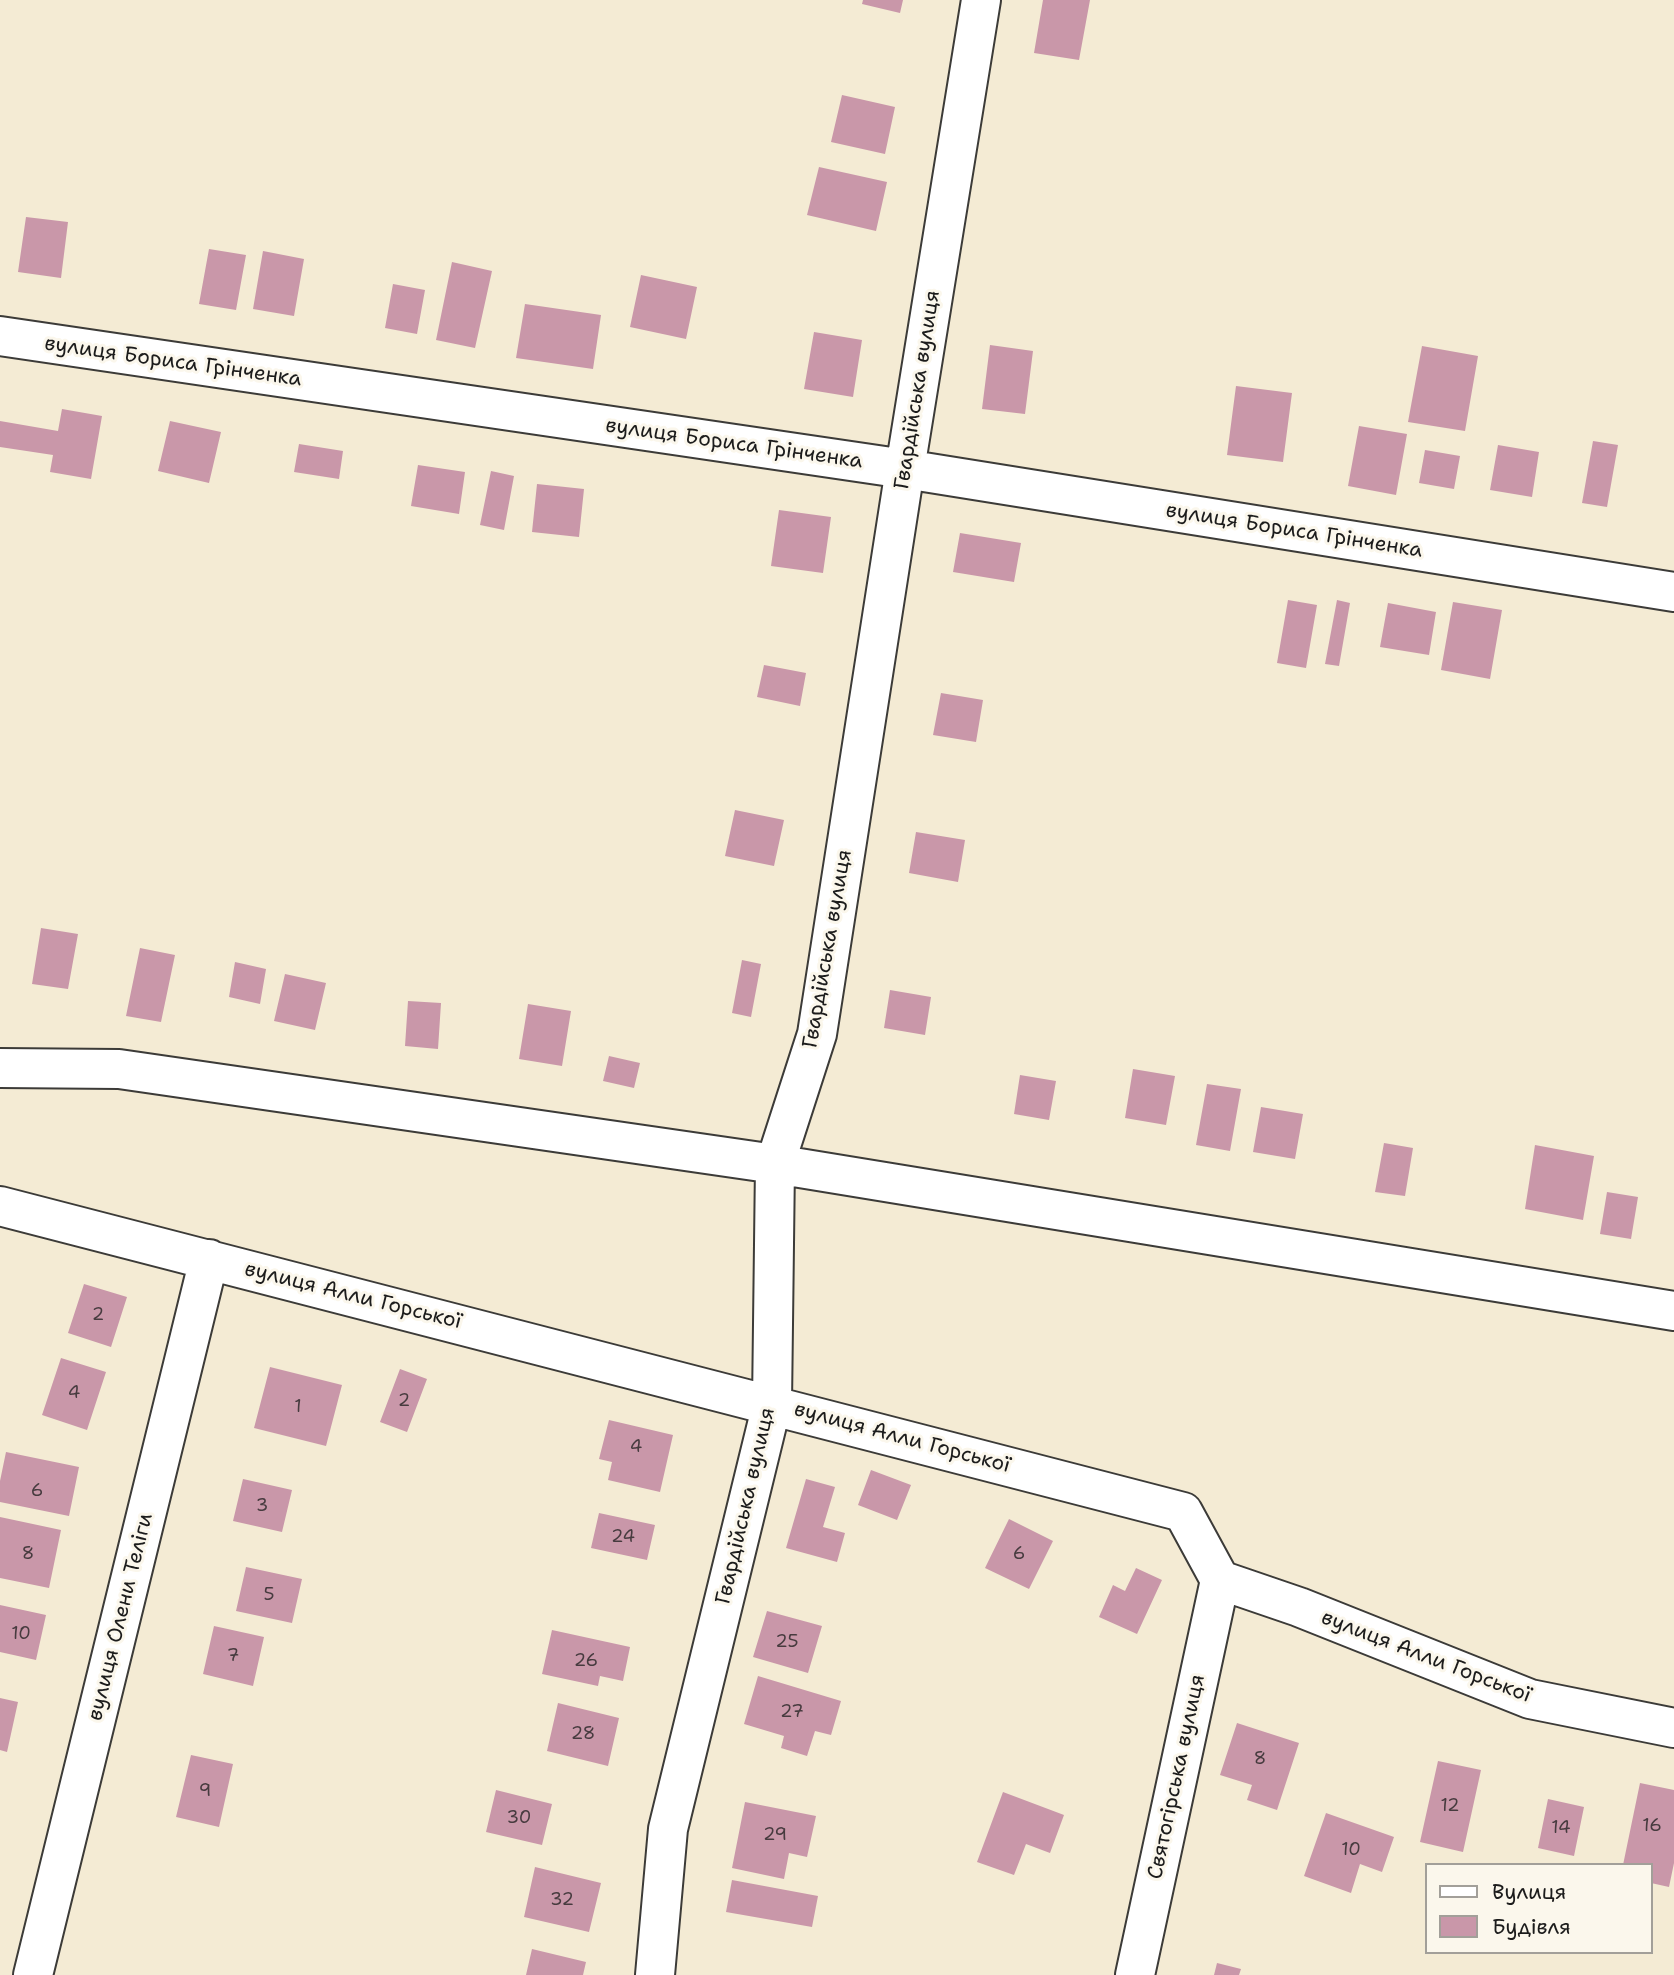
<!DOCTYPE html>
<html>
<head>
<meta charset="utf-8">
<style>
	body { margin:0 }
	#map { position:relative; width:1674px; height:1975px; overflow:hidden; background:#f4ebd4; font-family:"Shantell Sans",sans-serif }
	canvas { display:block }
	.legend { position:absolute; left:1425px; top:1863px; width:228px; height:91px; box-sizing:border-box; background:#fbf7ec; border:2px solid #a29f99; margin:0; padding:9px 12px; list-style:none; font-size:21px; color:#1c1c1c }
	.legend li { display:flex; align-items:center; gap:14px; height:35px }
	.legend b { width:35px; border:2px solid #a29f99 }
</style>
</head>
<body>
<div id="map">
<canvas width="1674" height="1975"></canvas>
<ul class="legend">
<li><b style="height:9px;background:#fff"></b>Вулиця</li>
<li><b style="height:19px;background:#c997a9"></b>Будівля</li>
</ul>
</div>
<script>
const ctx = document.querySelector('canvas').getContext('2d');
ctx.lineJoin = 'round';
function fill(path, color) { ctx.fillStyle = color; ctx.fill(path, 'evenodd'); }
const poly = rows => new Path2D(rows.map(r => 'M' + r).join(''));
function stroke(path, color, width, dash) { ctx.strokeStyle = color; ctx.lineWidth = width; ctx.lineCap = dash ? 'butt' : 'round'; ctx.setLineDash(dash || []); ctx.stroke(path); }
function drawText(font, color, halo, rows, align = 'center') {
  ctx.font = font + ' "Shantell Sans",sans-serif'; ctx.lineWidth = 6; ctx.setLineDash([]); ctx.textBaseline = 'middle'; ctx.strokeStyle = halo; ctx.fillStyle = color; for (const [text, x, y, turn = 0] of rows) {
    ctx.save(); ctx.translate(x, y); ctx.rotate((+turn || 0) * Math.PI / 180); ctx.textAlign = isNaN(turn) ? turn : align; if (halo) ctx.strokeText(text, 0, 0); ctx.fillText(text, 0, 0); ctx.restore();
  }
}
const building = poly([
	[863,0,903,0,900,13,862,4],
	[1043,0,1090,0,1079,60,1034,53],
	[842,95,895,107,885,154,831,142],
	[819,167,887,182,876,231,807,215],
	[26,217,68,222,61,278,18,272],
	[209,249,246,255,236,310,199,304],
	[263,251,304,259,294,316,253,309],
	[452,262,492,271,475,348,436,340],
	[641,275,697,287,686,339,630,327],
	[393,284,425,290,417,334,385,328],
	[525,304,601,315,593,369,516,358],
	[814,332,862,340,853,397,804,389],
	[990,345,1033,351,1025,414,982,409],
	[1422,346,1478,356,1465,431,1408,422],
	[1236,386,1292,393,1283,462,1227,455],
	[62,409,102,416,91,479,50,472,53,455,0,447,0,421,58,431],
	[170,421,221,432,209,483,158,471],
	[1359,426,1407,434,1396,495,1348,486],
	[1593,441,1618,445,1607,507,1582,503],
	[299,444,343,451,339,479,294,472],
	[1498,445,1539,452,1532,497,1490,490],
	[1425,450,1460,456,1454,489,1419,483],
	[418,465,465,472,459,514,411,506],
	[491,471,514,476,504,530,480,525],
	[537,484,584,489,579,537,532,532],
	[779,510,831,517,823,573,771,566],
	[960,533,1021,543,1014,582,953,572],
	[1288,600,1317,605,1306,668,1277,663],
	[1337,600,1350,603,1339,666,1325,664],
	[1453,602,1502,610,1490,679,1441,670],
	[1388,603,1436,612,1429,655,1380,647],
	[764,665,806,673,800,706,757,697],
	[941,693,983,700,976,742,933,735],
	[735,810,784,820,774,866,725,856],
	[916,832,965,840,958,882,909,873],
	[41,928,78,934,68,989,32,984],
	[140,948,175,955,161,1022,126,1016],
	[742,960,761,964,751,1017,732,1013],
	[235,962,266,969,260,1004,229,997],
	[285,974,326,983,315,1030,274,1021],
	[890,990,931,997,925,1035,884,1028],
	[408,1001,441,1003,438,1049,405,1046],
	[528,1004,571,1011,562,1066,519,1059],
	[609,1056,640,1063,634,1088,603,1081],
	[1133,1069,1175,1076,1166,1125,1125,1118],
	[1020,1075,1056,1081,1049,1120,1014,1114],
	[1207,1084,1241,1089,1230,1151,1196,1145],
	[1261,1107,1303,1114,1295,1159,1253,1152],
	[1384,1143,1413,1148,1405,1196,1375,1192],
	[1535,1145,1594,1156,1583,1220,1525,1209],
	[1607,1192,1638,1197,1631,1239,1600,1234],
	[84,1284,127,1297,111,1347,68,1333],
	[61,1358,106,1372,87,1430,42,1415],
	[270,1367,342,1385,326,1446,254,1428],
	[400,1369,427,1379,407,1432,380,1422],
	[609,1420,673,1435,660,1492,608,1480,612,1462,599,1459],
	[6,1452,79,1467,69,1516,0,1502,0,1481],
	[871,1470,911,1485,897,1520,858,1505],
	[243,1479,292,1490,282,1532,233,1521],
	[806,1479,835,1487,823,1527,845,1533,837,1562,786,1548],
	[599,1513,655,1525,647,1560,591,1548],
	[0,1517,61,1530,49,1588,0,1578],
	[1009,1519,1053,1541,1029,1589,985,1568],
	[246,1567,302,1579,292,1623,236,1611],
	[1136,1568,1162,1580,1137,1634,1099,1617,1113,1585,1125,1591],
	[0,1605,46,1615,36,1660,0,1652],
	[767,1611,822,1626,808,1673,753,1657],
	[214,1626,264,1637,253,1686,203,1674],
	[552,1630,630,1647,623,1681,600,1676,598,1686,542,1674],
	[758,1676,841,1701,831,1735,815,1731,807,1756,781,1748,784,1736,744,1724],
	[0,1698,18,1702,7,1752,0,1750],
	[558,1703,619,1718,608,1766,547,1751],
	[1237,1723,1299,1743,1277,1810,1247,1800,1252,1785,1220,1775],
	[191,1755,233,1764,219,1827,176,1817],
	[1438,1761,1481,1770,1463,1852,1420,1842],
	[1640,1783,1674,1790,1674,1863,1669,1887,1651,1883,1651,1865,1623,1865],
	[496,1790,552,1804,542,1845,486,1832],
	[1003,1792,1064,1815,1050,1853,1026,1844,1014,1875,977,1862],
	[1548,1799,1584,1807,1574,1856,1538,1848],
	[745,1802,816,1816,807,1857,789,1853,784,1879,732,1868],
	[1326,1813,1394,1837,1382,1872,1360,1864,1351,1893,1304,1876],
	[535,1867,601,1883,589,1932,524,1917],
	[732,1880,818,1896,812,1927,726,1912],
	[532,1949,586,1962,583,1975,526,1975],
	[1217,1963,1241,1969,1239,1975,1214,1975]
]);
const street = poly([
	[0,336,905,469,1674,592],
	[0,1068,119,1069,775,1164,1674,1311],
	[0,1206,1183,1512,1220,1580,1299,1607,1530,1699,1674,1728],
	[33,1975,209,1259],
	[655,1975,668,1829,772,1404,775,1164,817,1034,905,469,981,0],
	[1135,1975,1220,1580]
]);
const numberNames = [
	["2",98,1315],
	["4",74,1393],
	["2",404,1401],
	["1",298,1407],
	["4",636,1447],
	["6",37,1491],
	["3",262,1506],
	["24",623,1537],
	["8",28,1554],
	["6",1019,1554],
	["5",269,1595],
	["10",21,1634],
	["25",787,1642],
	["7",233,1656],
	["26",586,1661],
	["27",792,1712],
	["28",583,1734],
	["8",1260,1759],
	["9",205,1791],
	["12",1450,1806],
	["30",519,1818],
	["16",1652,1826],
	["14",1561,1828],
	["29",775,1835],
	["10",1351,1850],
	["32",562,1900]
];
const streetNames = [
	["вулиця Бориса Грінченка",173,362,8],
	["Гвардійська вулиця",918,390,-81],
	["вулиця Бориса Грінченка",734,444,8],
	["вулиця Бориса Грінченка",1294,531,9],
	["Гвардійська вулиця",828,949,-80],
	["вулиця Алли Горської",353,1296,14],
	["вулиця Алли Горської",902,1438,15],
	["Гвардійська вулиця",746,1506,-77],
	["вулиця Олени Теліги",121,1617,-76],
	["вулиця Алли Горської",1426,1657,21],
	["Святогірська вулиця",1177,1777,-78]
];
fill(building, '#c997a9');
stroke(street, '#3c3b38', 42);
stroke(street, '#fff', 38);
drawText('18px', '#473b3f', null, numberNames);
drawText('21px', '#1c1c1c', '#fbf7ec', streetNames);
</script>
</body>
</html>
